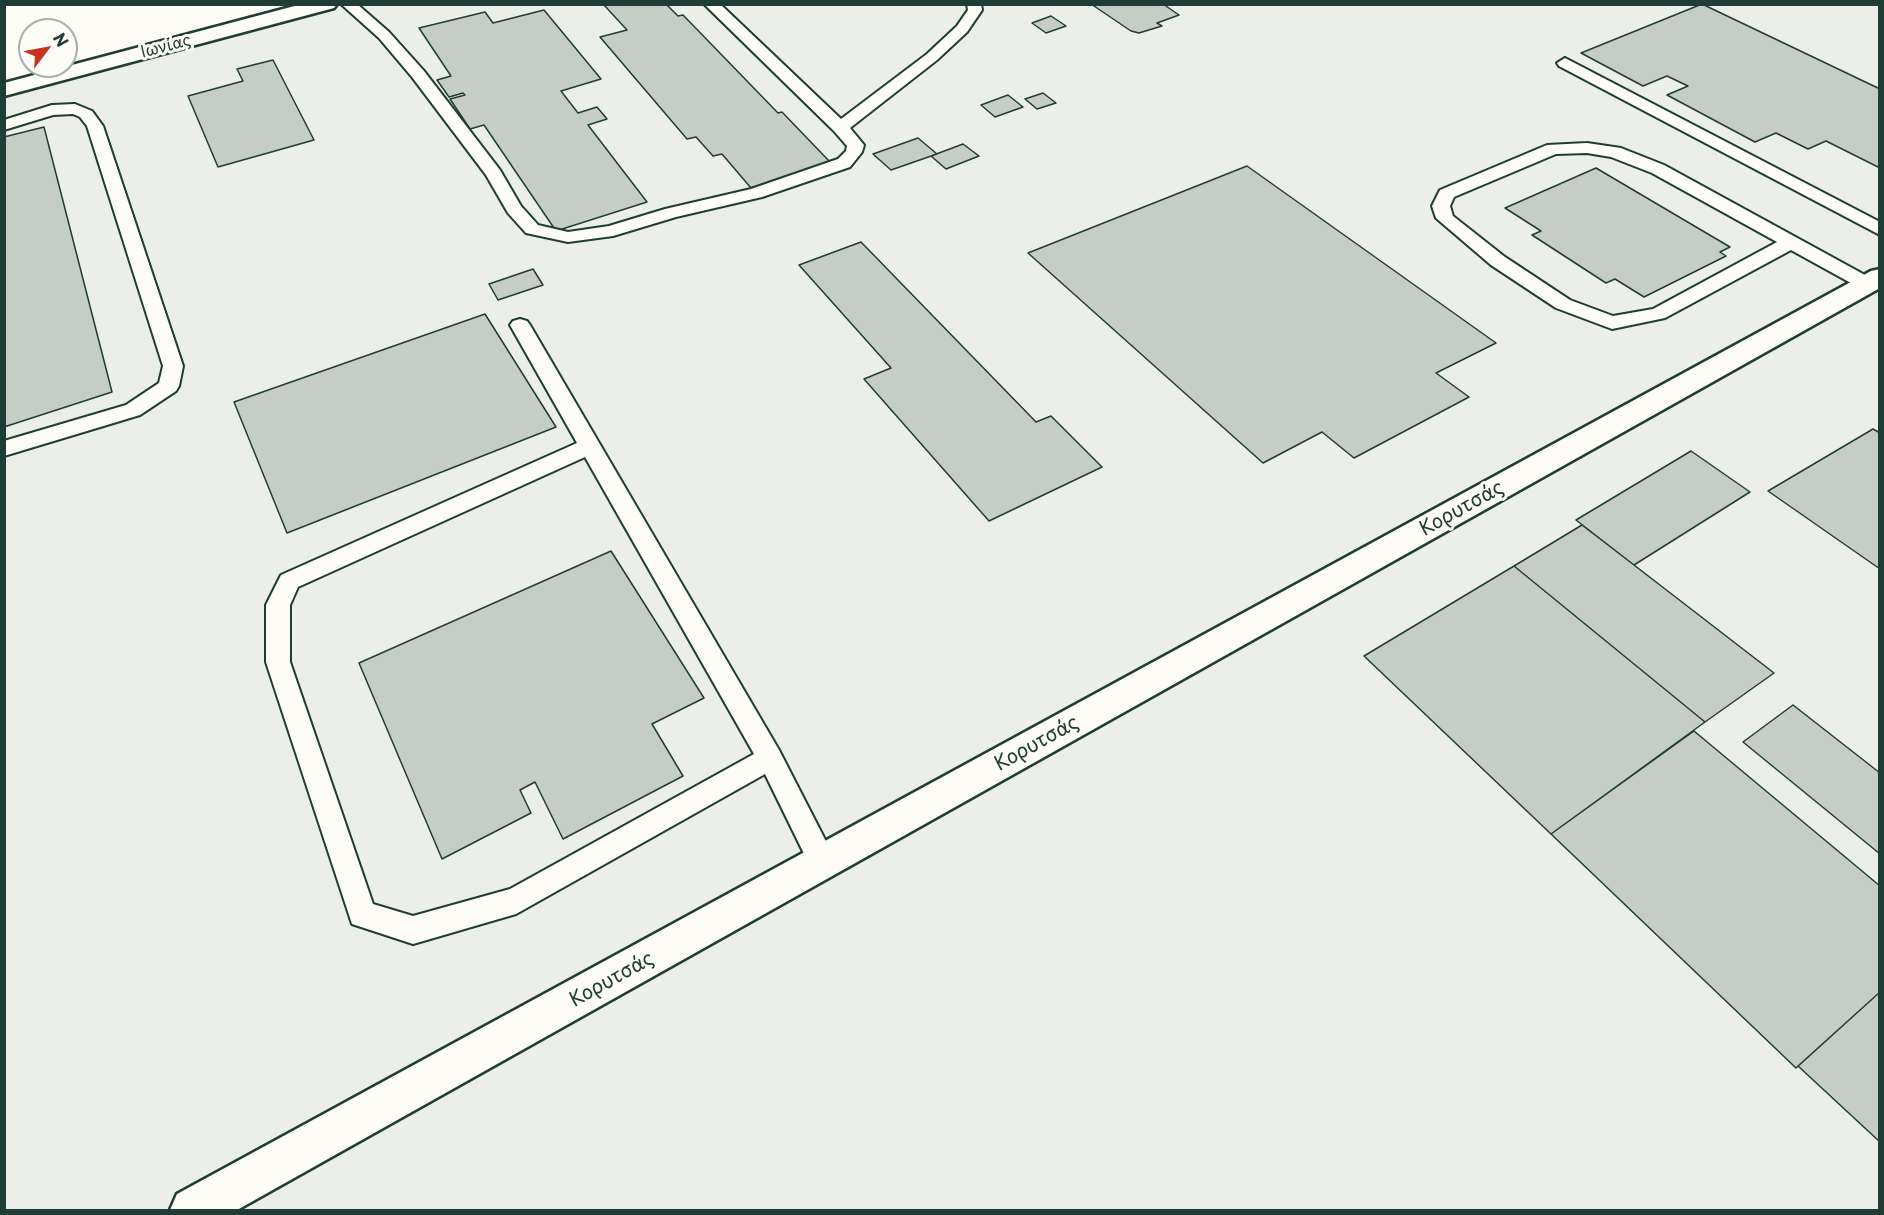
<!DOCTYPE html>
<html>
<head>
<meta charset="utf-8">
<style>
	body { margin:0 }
	#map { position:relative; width:1884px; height:1215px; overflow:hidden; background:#fdfcf7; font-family:"Playpen Sans",sans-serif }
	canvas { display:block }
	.frame { position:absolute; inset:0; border:6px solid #1f3d34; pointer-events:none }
	.north { position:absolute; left:18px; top:18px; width:60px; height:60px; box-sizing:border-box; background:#fdfcf7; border:2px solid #a4b0a9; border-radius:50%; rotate:58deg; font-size:16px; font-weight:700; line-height:24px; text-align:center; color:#1f3d34 }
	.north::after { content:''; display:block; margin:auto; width:21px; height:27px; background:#c8321e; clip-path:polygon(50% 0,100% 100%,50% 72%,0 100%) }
</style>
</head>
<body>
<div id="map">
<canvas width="1884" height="1215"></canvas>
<div class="frame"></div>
<div class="north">N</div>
</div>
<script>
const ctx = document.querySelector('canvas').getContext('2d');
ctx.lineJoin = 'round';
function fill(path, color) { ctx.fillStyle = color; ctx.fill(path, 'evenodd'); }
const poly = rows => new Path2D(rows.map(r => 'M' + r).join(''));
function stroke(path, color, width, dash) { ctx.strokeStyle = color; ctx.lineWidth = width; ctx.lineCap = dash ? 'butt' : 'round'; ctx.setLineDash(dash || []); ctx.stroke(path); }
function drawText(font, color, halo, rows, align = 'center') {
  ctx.font = font + ' "Playpen Sans",sans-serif'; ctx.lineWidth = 6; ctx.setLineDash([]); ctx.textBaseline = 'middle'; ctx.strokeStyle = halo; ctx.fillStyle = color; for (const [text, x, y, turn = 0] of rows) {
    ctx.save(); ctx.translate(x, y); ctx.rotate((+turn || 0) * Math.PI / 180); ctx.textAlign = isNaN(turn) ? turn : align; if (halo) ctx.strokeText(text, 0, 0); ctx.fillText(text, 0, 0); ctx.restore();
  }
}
const built = poly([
	[342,5,1879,5,1879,1210,5,1210,5,95]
]);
const building = poly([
	[666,4,678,16,683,15,778,113,782,112,830,162,751,188,722,154,713,156,696,137,687,139,600,37,627,30,604,5,666,4],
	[1091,4,1163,4,1179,15,1157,23,1162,26,1139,33,1131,31,1091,4],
	[1702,4,1880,89,1880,168,1826,141,1808,149,1776,133,1755,142,1667,95,1688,86,1667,76,1643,86,1581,53,1702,4],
	[544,10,601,79,561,91,578,113,597,107,607,119,588,125,647,202,556,231,484,125,470,129,450,99,465,95,463,93,449,97,437,80,451,76,419,28,485,12,493,23,544,10],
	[1051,16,1066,26,1046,33,1032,23,1051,16],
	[273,60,314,140,218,167,188,96,243,81,237,69,273,60],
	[1043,93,1056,103,1037,109,1025,99,1043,93],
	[1008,95,1023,107,995,117,981,105,1008,95],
	[44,127,112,392,4,427,4,137,44,127],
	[918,138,937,154,891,170,873,154,918,138],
	[963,144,979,156,946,169,931,156,963,144],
	[1247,166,1496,343,1436,373,1469,397,1354,458,1322,432,1263,463,1028,253,1247,166],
	[1596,168,1730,247,1720,252,1726,256,1644,297,1615,279,1606,283,1532,235,1541,231,1505,208,1596,168],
	[861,242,1036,422,1051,416,1102,467,989,521,864,379,891,368,799,265,861,242],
	[533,269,543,285,498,300,489,284,533,269],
	[485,314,556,427,287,533,234,402,485,314],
	[1873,429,1880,433,1880,569,1768,491,1873,429],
	[1691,451,1750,492,1634,565,1576,520,1691,451],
	[1582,525,1634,565,1774,673,1705,722,1514,566,1582,525],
	[611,551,704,698,652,724,683,776,563,839,535,782,520,790,531,813,442,859,359,663,611,551],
	[1514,566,1705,722,1551,834,1364,656,1514,566],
	[1793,705,1880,773,1880,854,1743,742,1793,705],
	[1694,731,1880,886,1880,992,1796,1068,1551,834,1694,731],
	[1880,992,1880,1142,1798,1066,1880,992]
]);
const service = poly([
	[341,4,357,4,389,32,424,71,500,170,521,206,538,225,568,232,609,226,665,209,751,189,838,159,846,151,847,146,834,131,704,4,720,4,841,119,927,54,957,26,968,10,967,4,981,4,982,10,967,32,937,60,850,128,864,145,862,152,850,167,762,197,676,217,613,236,568,242,526,233,508,213,486,175,412,77,379,38,341,4],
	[1565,58,1880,222,1880,235,1559,66,1557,63,1565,58],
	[75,104,92,111,103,126,183,366,179,386,176,391,140,415,4,456,4,441,126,405,159,383,163,366,87,126,80,117,73,114,53,115,4,130,4,120,52,105,75,104],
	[1587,143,1621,148,1664,165,1874,280,1877,284,1867,290,1860,288,1791,250,1665,318,1612,329,1556,308,1491,265,1436,218,1432,206,1440,190,1547,145,1587,143],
	[1587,153,1611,157,1652,173,1777,242,1653,309,1613,316,1570,300,1505,257,1453,216,1450,206,1454,197,1556,154,1587,153],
	[520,319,527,321,530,325,779,750,837,863,833,872,823,876,813,872,765,774,516,914,413,944,352,924,266,662,266,605,281,575,577,443,510,325,513,321,520,319],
	[585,457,754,754,510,889,413,916,373,904,290,662,290,605,298,587,585,457]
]);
const minor = poly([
	[1880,269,1880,288,237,1210,170,1210,177,1194,1871,271,1880,269]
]);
const tertiary = poly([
	[302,4,337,4,334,8,4,96,4,83,302,4]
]);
const farStreetnames = [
	["Ιωνίας",166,47,-15]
];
const streetNames = [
	["Κορυτσάς",1462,509,-29],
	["Κορυτσάς",1037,744,-29],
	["Κορυτσάς",612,980,-29]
];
fill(built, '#eceee9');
fill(building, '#c6cdc7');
stroke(building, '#1f3d34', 1.5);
stroke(service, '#1f3d34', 4);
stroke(minor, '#1f3d34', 5);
stroke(tertiary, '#1f3d34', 5);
fill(service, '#fdfcf7');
fill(minor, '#fdfcf7');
fill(tertiary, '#fdfcf7');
drawText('16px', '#1f3d34', '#fdfcf7', farStreetnames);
drawText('20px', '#1f3d34', '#fdfcf7', streetNames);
</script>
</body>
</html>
